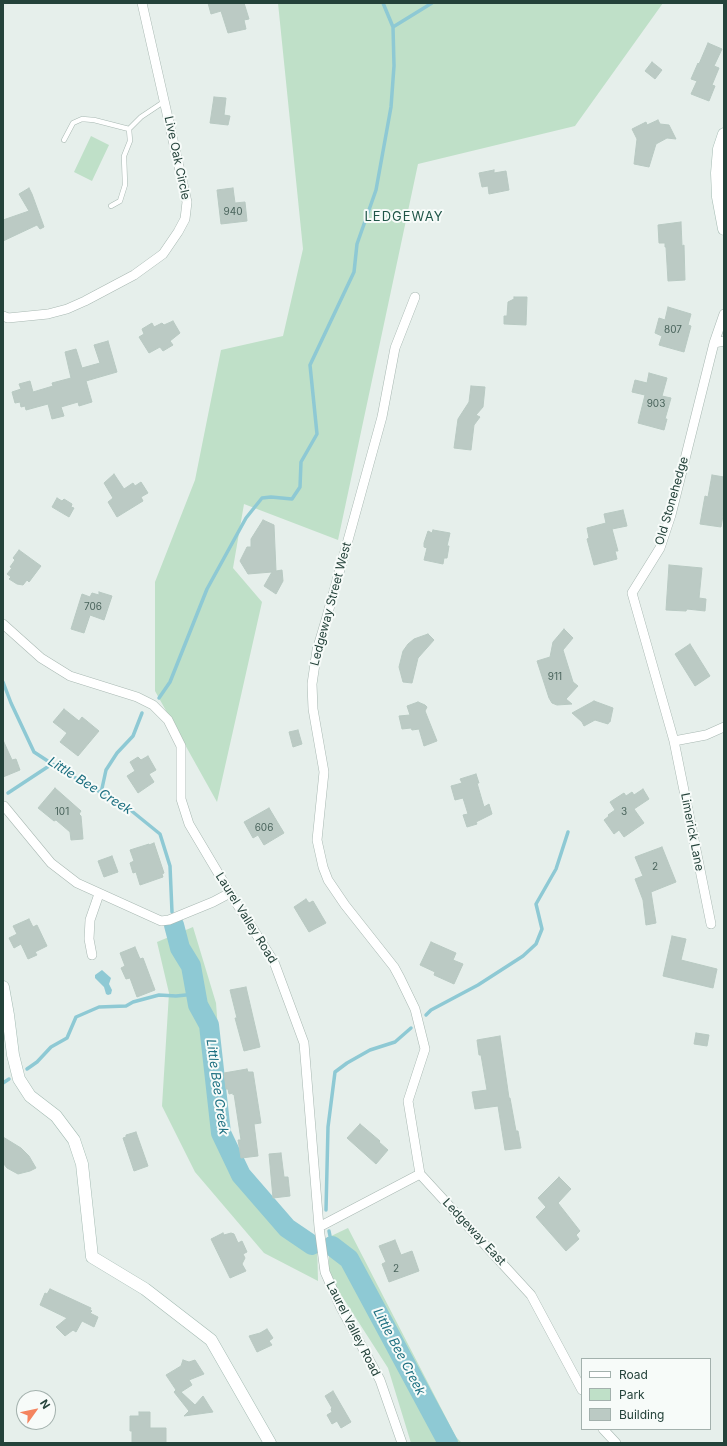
<!DOCTYPE html>
<html>
<head>
<meta charset="utf-8">
<style>
	body { margin:0 }
	#map { position:relative; width:727px; height:1446px; overflow:hidden; background:#e6efeb; font-family:Inter,sans-serif }
	canvas { display:block }
	.frame { position:absolute; inset:0; border:4px solid #24423a; pointer-events:none }
	.legend { position:absolute; left:581px; top:1358px; width:130px; height:72px; box-sizing:border-box; background:#f7fbf9; border:1px solid #a3b1ad; margin:0; padding:5px 7px; list-style:none; font-size:12px; color:#24423a }
	.legend li { display:flex; align-items:center; gap:8px; height:20px }
	.legend b { width:20px; border:1px solid #a3b1ad }
	.north { position:absolute; left:16px; top:1390px; width:40px; height:40px; box-sizing:border-box; background:#f7fbf9; border:1px solid #a3b1ad; border-radius:50%; rotate:57deg; font-size:11px; font-weight:700; line-height:16px; text-align:center; color:#24423a }
	.north::after { content:''; display:block; margin:auto; width:14px; height:18px; background:#f4845f; clip-path:polygon(50% 0,100% 100%,50% 72%,0 100%) }
</style>
</head>
<body>
<div id="map">
<canvas width="727" height="1446"></canvas>
<div class="frame"></div>
<ul class="legend">
<li><b style="height:5px;background:#fff"></b>Road</li>
<li><b style="height:11px;background:#bfe0c8"></b>Park</li>
<li><b style="height:11px;background:#bbcac4"></b>Building</li>
</ul>
<div class="north">N</div>
</div>
<script>
const ctx = document.querySelector('canvas').getContext('2d');
ctx.lineJoin = 'round';
function fill(path, color) { ctx.fillStyle = color; ctx.fill(path, 'evenodd'); }
const poly = rows => new Path2D(rows.map(r => 'M' + r).join(''));
function stroke(path, color, width, dash) { ctx.strokeStyle = color; ctx.lineWidth = width; ctx.lineCap = dash ? 'butt' : 'round'; ctx.setLineDash(dash || []); ctx.stroke(path); }
function drawText(font, color, halo, rows, align = 'center') {
  ctx.font = font + ' Inter,sans-serif'; ctx.lineWidth = 4; ctx.setLineDash([]); ctx.textBaseline = 'middle'; ctx.strokeStyle = halo; ctx.fillStyle = color; for (const [text, x, y, turn = 0] of rows) {
    ctx.save(); ctx.translate(x, y); ctx.rotate((+turn || 0) * Math.PI / 180); ctx.textAlign = isNaN(turn) ? turn : align; if (halo) ctx.strokeText(text, 0, 0); ctx.fillText(text, 0, 0); ctx.restore();
  }
}
const green = poly([
	[278,3,663,3,575,126,418,164,338,540,244,504,233,568,262,602,217,802,155,691,155,582,195,480,221,350,283,336,303,249],
	[91,136,109,145,92,181,74,172],
	[193,927,216,1003,226,1135,244,1172,306,1242,317,1243,318,1281,264,1253,195,1172,162,1106,169,993,157,942],
	[348,1228,456,1437,462,1443,411,1443,388,1368,329,1276,329,1237]
]);
const water = poly([
	[102,970,111,978,109,984,112,990,111,994,108,995,106,994,104,987,95,978,95,975]
]);
const stream = poly([
	[383,3,393,27],
	[3,682,11,703,34,752,60,769,128,808,160,834,170,866,172,912],
	[159,698,170,682,207,589,246,518,262,498,271,497,292,499,300,487,301,462,317,434,310,365,354,272,357,244,376,190,391,107,394,66,393,27,432,3],
	[8,793,52,764],
	[101,793,106,770,117,753,133,736,142,713],
	[426,1015,431,1010,478,985,523,956,536,944,542,929,536,904,556,869,568,832],
	[27,1069,37,1062,51,1047,67,1038,76,1017,99,1007,126,1006,133,1002,159,995,176,996,196,994],
	[3,1083,9,1079],
	[326,1210,328,1127,335,1072,347,1063,370,1050,395,1042,411,1028],
	[329,1231,332,1246]
]);
const river = poly([
	[174,925,180,948,191,966,198,1005,209,1025,221,1133,241,1175,287,1228,312,1245],
	[332,1246,349,1259,448,1443]
]);
const building = poly([
	[208,3,244,3,249,19,244,20,246,29,228,33,221,11,211,14,208,3],
	[708,43,722,49,714,66,719,68,712,85,715,86,709,101,691,94,697,81,691,79,698,63,699,64,708,43],
	[652,62,662,70,655,79,645,71,652,62],
	[214,97,226,98,224,115,230,116,228,125,210,123,214,97],
	[658,120,660,124,669,125,676,139,667,138,656,144,649,167,634,164,637,139,632,129,646,122,647,125,658,120],
	[494,170,494,173,506,171,509,190,489,194,488,186,482,187,479,173,494,170],
	[29,188,32,194,44,227,40,229,37,225,3,241,3,220,29,211,19,194,29,188],
	[233,188,235,203,245,202,247,221,221,224,217,190,233,188],
	[681,222,682,246,684,245,685,280,668,281,666,247,665,247,665,243,659,243,658,225,681,222],
	[514,297,527,297,526,325,504,324,504,316,507,316,508,302,514,299,514,297],
	[668,307,691,314,688,325,691,326,684,352,659,345,662,336,655,333,659,318,665,320,668,307],
	[173,321,180,333,170,341,173,345,163,351,160,347,149,353,139,337,144,334,142,329,152,323,154,327,162,323,164,325,173,321],
	[108,341,117,372,86,381,92,402,79,406,78,402,61,407,64,416,52,419,48,404,26,410,25,406,21,407,20,402,15,403,12,392,21,389,19,384,30,381,33,392,53,386,52,383,71,378,65,352,76,349,82,368,100,363,94,345,108,341],
	[649,373,667,378,662,396,671,398,665,419,667,419,664,430,638,423,645,395,632,392,635,380,647,383,649,373],
	[471,386,485,387,483,407,476,415,480,417,474,425,471,450,454,448,458,419,469,402,471,386],
	[114,474,124,489,133,483,135,486,141,482,148,493,141,497,143,501,117,517,108,502,113,498,104,483,114,474],
	[712,475,724,477,724,510,721,527,700,524,705,496,708,497,712,475],
	[57,498,62,501,64,499,72,504,71,507,74,508,69,517,52,507,57,498],
	[623,510,627,526,612,529,618,551,615,551,617,559,594,565,587,539,589,538,587,528,606,523,604,514,623,510],
	[263,520,274,525,276,571,282,570,283,581,276,594,264,586,272,572,248,574,240,561,247,547,251,547,251,539,263,520],
	[433,530,450,533,447,546,449,546,447,558,444,558,443,564,424,560,427,548,424,547,424,543,428,531,432,533,433,530],
	[19,550,41,566,29,582,27,580,23,585,17,584,9,579,11,577,7,574,12,568,10,567,15,560,13,558,19,550],
	[669,565,702,568,699,598,706,599,705,611,687,609,686,611,666,610,669,565],
	[99,592,112,596,104,620,90,615,84,633,71,629,82,594,90,597,92,593,99,595,99,592],
	[564,629,573,638,563,650,573,682,578,686,566,699,572,704,557,705,552,703,549,698,537,661,550,657,553,642,564,629],
	[428,634,434,640,418,658,412,683,403,682,399,667,403,651,408,644,414,639,428,634],
	[690,644,710,676,695,686,675,654,690,644],
	[594,701,613,708,610,722,609,722,608,724,595,720,584,726,582,722,572,713,594,701],
	[418,702,425,705,427,707,425,711,437,741,424,746,419,729,412,730,411,728,402,729,399,716,410,715,407,706,418,702],
	[64,709,79,721,82,717,99,731,78,756,60,742,67,733,53,722,64,709],
	[298,730,302,744,293,747,289,732,298,730],
	[3,740,12,760,16,759,20,770,3,777,3,740],
	[148,756,156,770,149,774,154,782,138,793,127,776,135,771,130,762,138,757,141,760,148,756],
	[476,774,479,783,477,783,484,807,489,804,492,814,476,822,477,824,467,827,463,815,468,814,463,798,455,800,451,786,462,783,460,779,476,774],
	[55,788,81,811,79,814,81,816,83,839,71,840,70,832,56,820,54,821,38,808,55,788],
	[643,789,649,799,634,809,644,823,624,837,619,830,614,834,604,820,609,816,608,815,615,810,610,802,624,793,626,796,632,792,634,795,643,789],
	[269,808,284,833,264,845,258,835,253,838,244,822,269,808],
	[154,843,164,873,162,874,163,877,140,885,136,872,133,873,130,863,134,861,130,850,149,844,149,845,154,843],
	[662,847,676,882,651,892,656,923,646,925,643,900,635,879,643,876,635,857,662,847],
	[112,856,118,872,104,877,98,861,112,856],
	[306,899,309,903,313,901,326,923,309,932,294,907,306,899],
	[29,919,33,927,37,925,47,946,35,952,37,955,28,959,21,944,14,948,9,938,17,934,13,926,29,919],
	[672,936,686,939,681,960,717,969,713,988,663,976,672,936],
	[431,942,456,953,453,960,463,964,454,984,434,975,435,972,420,965,431,942],
	[135,947,140,959,143,958,155,990,137,997,130,978,126,979,121,968,125,966,120,953,135,947],
	[246,987,260,1047,244,1051,235,1018,237,1018,230,990,246,987],
	[696,1033,709,1035,707,1046,694,1044,696,1033],
	[500,1036,509,1098,510,1098,516,1131,518,1131,521,1148,505,1150,498,1106,475,1109,472,1092,487,1090,481,1055,479,1055,477,1040,500,1036],
	[247,1069,248,1072,253,1072,261,1123,254,1124,258,1156,241,1158,238,1140,241,1140,234,1094,233,1095,233,1093,229,1094,228,1089,226,1089,224,1073,247,1069],
	[360,1124,380,1141,379,1142,388,1150,376,1164,347,1138,360,1124],
	[136,1132,148,1166,134,1171,123,1138,126,1137,126,1135,136,1132],
	[3,1137,21,1148,29,1156,36,1168,30,1171,18,1174,7,1168,3,1163,3,1137],
	[281,1153,284,1177,288,1177,290,1196,273,1198,269,1154,281,1153],
	[559,1177,571,1189,558,1203,580,1231,576,1235,579,1239,566,1251,536,1217,546,1207,538,1198,559,1177],
	[223,1233,224,1235,231,1233,234,1234,238,1243,242,1241,247,1252,243,1254,245,1258,242,1264,246,1271,230,1278,211,1239,223,1233],
	[395,1240,401,1255,412,1251,419,1271,389,1282,382,1264,386,1262,379,1246,395,1240],
	[50,1289,91,1308,90,1310,92,1311,90,1313,98,1317,94,1327,82,1321,76,1332,73,1330,65,1336,56,1327,67,1318,40,1305,45,1293,47,1294,50,1289],
	[267,1329,273,1338,269,1341,272,1345,257,1352,249,1336,260,1333,267,1329],
	[183,1360,189,1362,195,1360,204,1374,189,1380,192,1385,181,1392,195,1405,203,1396,213,1412,184,1416,189,1411,174,1392,176,1390,166,1375,181,1366,183,1360],
	[333,1391,351,1422,341,1428,337,1421,332,1424,327,1415,332,1412,331,1409,332,1408,325,1396,333,1391],
	[139,1412,150,1412,150,1428,166,1428,166,1443,132,1443,132,1431,130,1431,130,1416,139,1416,139,1412]
]);
const lane = poly([
	[64,140,73,123,82,119,94,120,129,129,141,117,165,101],
	[111,206,120,201,125,185,124,156,130,141,129,129]
]);
const street = poly([
	[415,297,395,348,382,417,326,620,317,650,312,684,313,709,324,772,317,840,323,867,328,880,345,905,394,967,400,978,415,1009,425,1049,408,1101,420,1174],
	[3,316,8,318,48,314,67,309,85,301,134,275,163,254,178,232,185,219,187,202,142,3],
	[714,343,724,314],
	[3,624,41,658,70,676,137,697,153,705,168,720,181,746,181,799,189,824,230,893,274,962,304,1043,319,1227,325,1272,340,1306,380,1380,402,1443],
	[674,741,706,735,724,727],
	[4,806,51,863,77,883,161,921,169,920,213,902,230,893],
	[711,924,674,741,632,593,660,548,671,515,714,343,724,341],
	[92,955,89,939,90,920,99,894],
	[420,1174,531,1295,582,1390],
	[319,1227,420,1174],
	[603,1429,616,1443]
]);
const secondary = poly([
	[724,134,719,149,717,173,718,197,724,229],
	[3,987,8,1015,13,1055,19,1079,30,1096,56,1116,74,1140,82,1164,92,1257,145,1289,211,1340,270,1443]
]);
const numberNames = [
	["940",233,212],
	["807",673,330],
	["903",656,404],
	["706",93,607],
	["911",555,677],
	["101",62,812],
	["3",624,812],
	["606",264,828],
	["2",655,867],
	["2",396,1269]
];
const streetNames = [
	["Live Oak Circle",177,158,78],
	["Old Stonehedge",672,501,-74],
	["Ledgeway Street West",331,604,-75],
	["Limerick Lane",692,832,79],
	["Laurel Valley Road",246,918,58],
	["Ledgeway East",474,1232,47],
	["Laurel Valley Road",353,1329,63]
];
const neighbourhoodNames = [
	["LEDGEWAY",404,217]
];
const waterNames = [
	["Little Bee Creek",90,786,32],
	["Little Bee Creek",217,1087,82],
	["Little Bee Creek",399,1352,62]
];
fill(green, '#bfe0c8');
fill(water, '#8ec9d4');
stroke(stream, '#8ec9d4', 3.5);
stroke(river, '#8ec9d4', 20);
fill(building, '#bbcac4');
stroke(building, '#b8c9c2', 1);
stroke(lane, '#a8b8b2', 5.5);
stroke(street, '#a8b8b2', 10);
stroke(secondary, '#a4bbb3', 13);
stroke(lane, '#fff', 4.5);
stroke(street, '#fff', 9);
stroke(secondary, '#fff', 12);
drawText('10px', '#4a645c', null, numberNames);
drawText('12px', '#24423a', '#f7fbf9', streetNames);
ctx.letterSpacing = '1px';
drawText('13px', '#1f5548', '#f7fbf9', neighbourhoodNames);
ctx.letterSpacing = '0px';
drawText('italic 13px', '#1c6f80', '#f7fbf9', waterNames);
</script>
</body>
</html>
